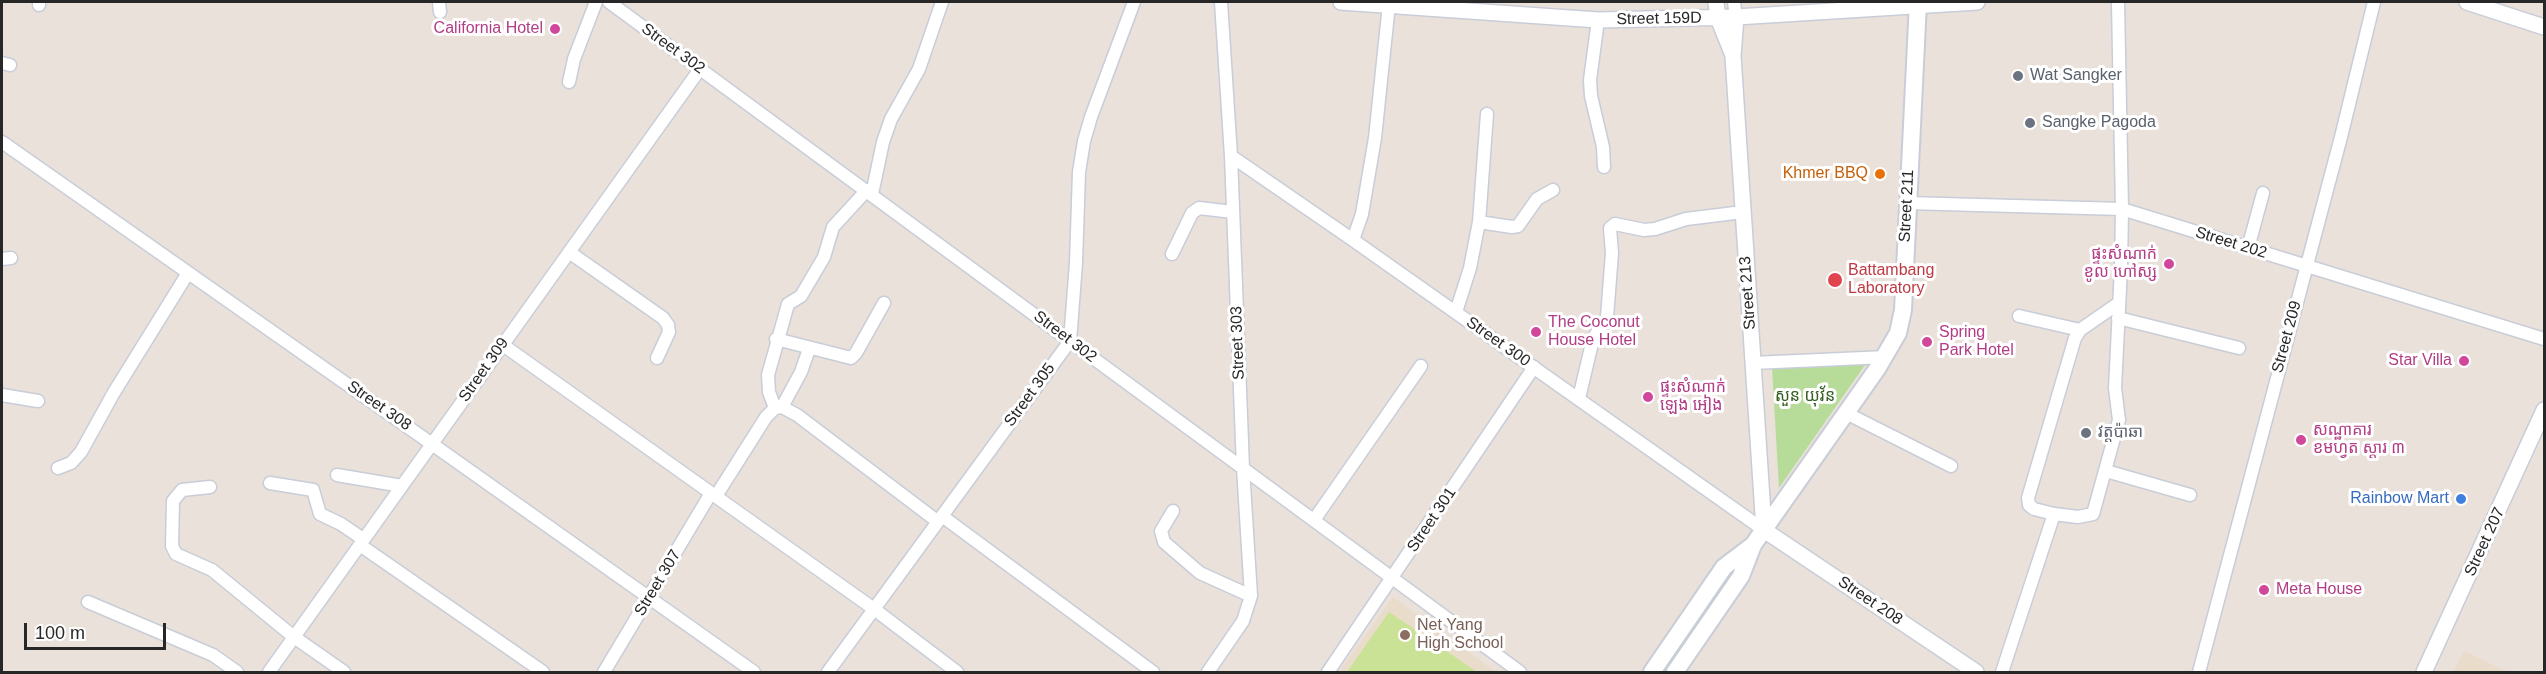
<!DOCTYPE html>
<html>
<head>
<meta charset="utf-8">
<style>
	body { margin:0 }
	#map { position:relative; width:2546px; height:674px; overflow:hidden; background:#e9e1da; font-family:Helvetica,sans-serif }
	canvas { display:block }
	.frame { position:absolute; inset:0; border:3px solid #272727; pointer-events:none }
	.scale { position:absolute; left:24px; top:623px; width:142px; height:27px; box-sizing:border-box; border:3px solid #272727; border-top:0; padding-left:8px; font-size:18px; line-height:21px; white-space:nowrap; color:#272727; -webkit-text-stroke:4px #fff; paint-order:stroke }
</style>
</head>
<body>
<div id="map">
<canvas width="2546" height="674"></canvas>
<div class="frame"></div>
<div class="scale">100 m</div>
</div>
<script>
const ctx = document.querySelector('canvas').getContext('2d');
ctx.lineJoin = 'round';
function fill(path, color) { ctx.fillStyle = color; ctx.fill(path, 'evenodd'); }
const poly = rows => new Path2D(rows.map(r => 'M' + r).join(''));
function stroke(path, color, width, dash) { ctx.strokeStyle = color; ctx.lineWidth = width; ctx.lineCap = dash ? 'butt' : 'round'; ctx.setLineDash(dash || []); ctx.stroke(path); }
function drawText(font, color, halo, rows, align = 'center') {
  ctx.font = font + ' Helvetica,"Noto Sans Khmer",sans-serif'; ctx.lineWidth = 6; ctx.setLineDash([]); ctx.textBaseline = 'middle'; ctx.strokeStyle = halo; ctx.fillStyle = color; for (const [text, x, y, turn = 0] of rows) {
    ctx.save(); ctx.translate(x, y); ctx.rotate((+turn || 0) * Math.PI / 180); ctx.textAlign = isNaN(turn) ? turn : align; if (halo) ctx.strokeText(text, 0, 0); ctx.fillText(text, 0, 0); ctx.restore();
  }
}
const education = poly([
	[1393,597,1496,672,1339,672],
	[2464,651,2507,672,2453,672]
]);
const green = poly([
	[1865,365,1837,405,1779,488,1772,368]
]);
const pitch = poly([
	[1389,612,1477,672,1347,672]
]);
const minor = poly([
	[439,2,440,12],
	[609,2,1520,672],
	[1734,2,1736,17],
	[2118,2,2122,209,2121,268,2115,388,2119,420,2093,514,2078,517,2054,514,2034,509,2029,505,2028,498,2075,338,2080,330,2119,303],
	[39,5,39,2],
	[1598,20,1590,80,1591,96,1603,147,1604,167],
	[2,63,10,65],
	[569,82,574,59,596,2],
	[2,142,432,444,754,672],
	[1231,156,1353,240,1764,530],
	[872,194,883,142,891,119,919,69,942,2],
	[1907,203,2122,209,2544,339],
	[1479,222,1512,227,1518,226,1537,199,1553,190],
	[1353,240,1362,214,1375,138,1389,4],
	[2248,248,2263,193],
	[569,252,663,318,668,325,669,332,657,358],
	[1172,254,1192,213,1199,208,1233,212],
	[2,259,11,258],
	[1456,312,1470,268,1479,222,1487,114],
	[2019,316,2080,330],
	[2118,318,2239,348],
	[776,339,851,358,856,353,884,303],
	[503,345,874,609,957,672],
	[1753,363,1886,357],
	[2,395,38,401],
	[1579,398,1593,339,1607,317,1612,253,1610,228,1615,224,1644,230,1655,229,1686,219,1743,212],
	[782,407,801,372,809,349],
	[775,408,769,392,768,375,788,304,801,296,824,257,833,227,867,190],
	[1846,413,1951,466],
	[58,468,71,463,81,452,113,394,188,273],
	[2106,471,2190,495],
	[337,475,402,486],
	[270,483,313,490,320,514,341,524,363,539],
	[210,487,182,490,173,501,172,546,176,554,212,570,294,637,344,672],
	[716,496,766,417,775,408,782,407,797,415,937,521],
	[1173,511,1161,531,1164,542,1200,573,1251,596],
	[942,516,1153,672],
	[1314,520,1421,366],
	[360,545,543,672],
	[88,602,213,655,237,672],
	[269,672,700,69],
	[604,672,711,493],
	[828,672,1070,341,1076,263,1079,172,1084,141,1091,117,1134,2],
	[1208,672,1243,621,1251,596,1243,468,1231,156,1221,2],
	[1328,672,1534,367],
	[2002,672,2054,514],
	[2199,672,2341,137,2374,2]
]);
const tertiary = poly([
	[1341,2,1598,20,1736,17,1977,2],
	[1716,2,1718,18,1732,53],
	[2467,2,2544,27],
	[1736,17,1733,56,1764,530,1976,672],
	[2424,672,2544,410]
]);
const secondary = poly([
	[1652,672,1724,567,1753,545],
	[1675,672,1741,576,1753,545,1877,369,1898,333,1903,310,1918,2]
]);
const markers = [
	[555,29,6,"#d1479c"],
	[2018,76,6,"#6b7280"],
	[2030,123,6,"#6b7280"],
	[1880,174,6,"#e8710a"],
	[2169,264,6,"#d1479c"],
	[1835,280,8,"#e0444e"],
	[1536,332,6,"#d1479c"],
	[1927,342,6,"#d1479c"],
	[2464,361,6,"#d1479c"],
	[1648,397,6,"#d1479c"],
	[2086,433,6,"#6b7280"],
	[2301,440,6,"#d1479c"],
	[2461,499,6,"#3f7fe0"],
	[2264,590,6,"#d1479c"],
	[1405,635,6,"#8d6e63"]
];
const streetNames = [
	["Street 159D",1659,19,-1],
	["Street 302",673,49,36],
	["Street 211",1907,206,-87],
	["Street 202",2231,243,17],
	["Street 213",1748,293,-94],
	["Street 302",1065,337,37],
	["Street 209",2287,337,-75],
	["Street 300",1498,342,35],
	["Street 303",1238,343,-92],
	["Street 309",484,370,-55],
	["Street 305",1030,395,-54],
	["Street 308",379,406,35],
	["Street 301",1432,520,-56],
	["Street 207",2485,542,-65],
	["Street 307",658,583,-59],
	["Street 208",1870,601,34]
];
const hotelNames = [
	["California Hotel",543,29,"right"],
	["ផ្ទះសំណាក់",2157,255,"right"],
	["ខូល ហៅស្ស",2157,273,"right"],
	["The Coconut",1548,323],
	["House Hotel",1548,341],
	["Spring",1939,333],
	["Park Hotel",1939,351],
	["Star Villa",2452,361,"right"],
	["ផ្ទះសំណាក់",1660,388],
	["ឡេង អៀង",1660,406],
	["សណ្ឋាគារ",2313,431],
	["ខមហ្វត ស្តារ ៣",2313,449],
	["Meta House",2276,590]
];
const worshipNames = [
	["Wat Sangker",2030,76],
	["Sangke Pagoda",2042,123],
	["វត្តប៉ាឆា",2098,433]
];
const foodNames = [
	["Khmer BBQ",1868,174]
];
const healthNames = [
	["Battambang",1848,271],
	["Laboratory",1848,289]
];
const parkNames = [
	["សួន យុវ័ន",1805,397]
];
const shopNames = [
	["Rainbow Mart",2449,499]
];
const educationNames = [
	["Net Yang",1417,626],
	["High School",1417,644]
];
fill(education, '#eadcca');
fill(green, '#b7dc9a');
fill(pitch, '#cae296');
stroke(minor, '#c8cdd8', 15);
stroke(tertiary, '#c8cdd8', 18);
stroke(secondary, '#c8cdd8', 20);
stroke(minor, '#fff', 12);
stroke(tertiary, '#fff', 15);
stroke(secondary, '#fff', 16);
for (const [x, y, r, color] of markers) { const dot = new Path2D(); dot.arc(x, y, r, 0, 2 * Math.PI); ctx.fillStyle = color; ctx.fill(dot); stroke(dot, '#fff', 2); }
drawText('16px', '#272727', '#fff', streetNames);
drawText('16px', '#b23c85', '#fff', hotelNames, 'left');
drawText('16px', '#5b616d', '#fff', worshipNames, 'left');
drawText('16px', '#c56008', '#fff', foodNames, 'right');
drawText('16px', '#be3a42', '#fff', healthNames, 'left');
drawText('16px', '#325d1e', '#fff', parkNames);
drawText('16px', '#366cbe', '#fff', shopNames, 'right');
drawText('16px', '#785e54', '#fff', educationNames, 'left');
</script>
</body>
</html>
